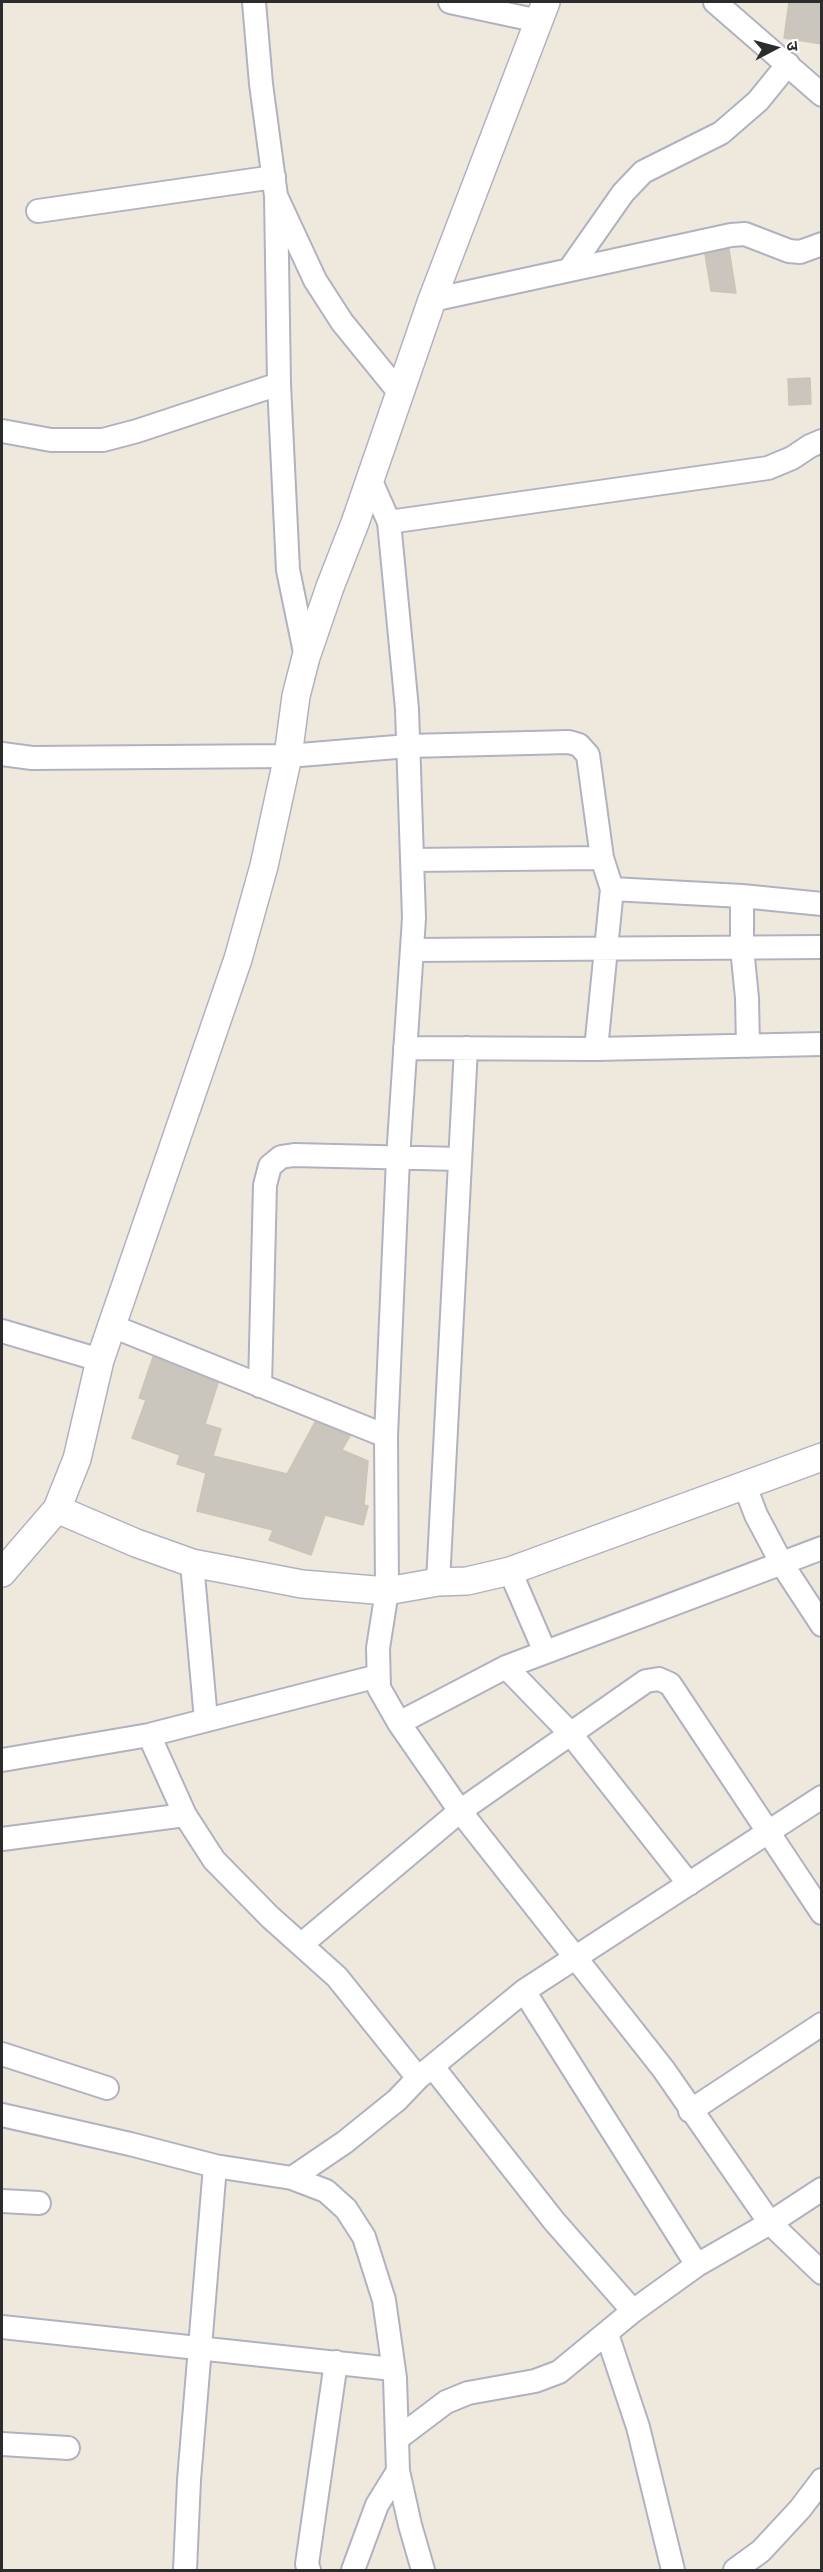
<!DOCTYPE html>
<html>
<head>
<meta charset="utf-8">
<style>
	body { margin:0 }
	#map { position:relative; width:823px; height:2572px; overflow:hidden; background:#efe9dd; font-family:"PT Sans","Noto Sans Devanagari",sans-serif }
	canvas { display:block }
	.frame { position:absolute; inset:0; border:3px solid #2c2c2c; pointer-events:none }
	.north { position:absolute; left:745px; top:18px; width:60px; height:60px; -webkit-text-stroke:4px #fff; paint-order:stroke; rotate:84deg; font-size:16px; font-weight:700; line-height:24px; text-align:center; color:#2c2c2c }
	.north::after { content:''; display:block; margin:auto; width:21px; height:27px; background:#2c2c2c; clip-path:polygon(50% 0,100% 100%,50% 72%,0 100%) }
</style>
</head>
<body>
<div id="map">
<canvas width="823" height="2572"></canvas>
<div class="frame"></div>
<div class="north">उ</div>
</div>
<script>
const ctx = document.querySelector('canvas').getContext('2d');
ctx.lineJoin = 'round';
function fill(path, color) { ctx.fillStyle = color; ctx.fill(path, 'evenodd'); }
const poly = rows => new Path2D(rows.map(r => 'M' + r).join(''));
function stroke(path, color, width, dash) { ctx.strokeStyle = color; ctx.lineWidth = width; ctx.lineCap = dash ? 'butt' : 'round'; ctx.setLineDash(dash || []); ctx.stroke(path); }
const building = poly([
	[789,2,822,2,822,44,784,38,789,2],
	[729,249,736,293,711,291,705,254,729,249],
	[810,378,811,404,789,405,788,379,810,378],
	[153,1357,218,1383,205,1424,221,1429,213,1456,287,1474,315,1422,350,1436,342,1450,368,1461,364,1505,368,1506,363,1525,325,1515,311,1555,269,1540,273,1530,197,1511,206,1473,177,1464,180,1455,132,1438,146,1400,139,1398,153,1357]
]);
const minor = poly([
	[254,2,261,84,276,196,315,280,342,322,399,392],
	[450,2,539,21],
	[715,2,822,95],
	[276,196,279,384,288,570,306,657],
	[38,211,274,177],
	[569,270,623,193,643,172,721,133,758,101,788,64],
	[432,300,731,235,745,234,789,251,800,252,822,244],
	[2,431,51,440,103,440,137,431,279,384],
	[370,479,389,522,407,709,414,918,398,1158,386,1436,387,1591,378,1648,379,1688,399,1723,460,1811,664,2070,770,2223,822,2273],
	[389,522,768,468,792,458,810,446,822,441],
	[2,754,32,758,288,756,408,746,569,742,579,745,588,755,602,858,612,889,596,1049],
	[412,860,602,858],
	[612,889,742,896,822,904],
	[742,896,742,948,747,998,748,1046],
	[412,950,822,947],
	[405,1048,596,1049,822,1044],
	[112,1326,386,1436],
	[2,1331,100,1360],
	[260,1386,265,1185,270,1166,281,1157,294,1155,460,1159],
	[745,1486,756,1515,782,1564,822,1625],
	[192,1563,206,1720],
	[510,1571,545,1652],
	[438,1582,466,1048],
	[506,1667,570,1733,689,1884],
	[399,1723,506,1667,822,1548],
	[149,1735,185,1815,214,1860,270,1917,337,1977,418,2078],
	[2,1760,149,1735,378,1676],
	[2,1839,185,1815],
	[302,1944,460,1811,646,1681,659,1679,670,1684,822,1913],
	[524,1991,697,2265],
	[2,2054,107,2088],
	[433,2067,554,2221,633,2311],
	[690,2111,822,2024],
	[2,2115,130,2144,215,2166,292,2178,326,2191,346,2209,364,2237,384,2300,395,2378,398,2471,410,2525,423,2570],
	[292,2178,345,2142,397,2100,418,2078,524,1991,822,1797],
	[2,2201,39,2203],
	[2,2327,393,2369],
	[607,2334,638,2427,673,2570],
	[397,2439,446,2402,468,2393,535,2381,559,2372,633,2311,697,2265,770,2223,822,2189],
	[2,2444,68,2448],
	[185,2570,189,2480,215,2166],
	[309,2570,307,2564,336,2362],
	[353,2570,377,2505,398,2471],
	[735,2570,761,2551,800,2509,822,2480]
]);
const tertiary = poly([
	[57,1509,136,1543,192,1563,302,1584,387,1591,438,1582,467,1581,510,1571,822,1457],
	[2,1573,57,1509,77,1459,100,1360,238,959,264,866,288,756,296,696,306,657,330,587,355,523,432,300,546,2]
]);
fill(building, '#cac6bd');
stroke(building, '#cbc5b6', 1.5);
stroke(minor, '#b1b2c1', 26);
stroke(tertiary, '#b1b2c1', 30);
stroke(minor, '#fff', 22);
stroke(tertiary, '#fff', 27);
</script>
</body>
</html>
